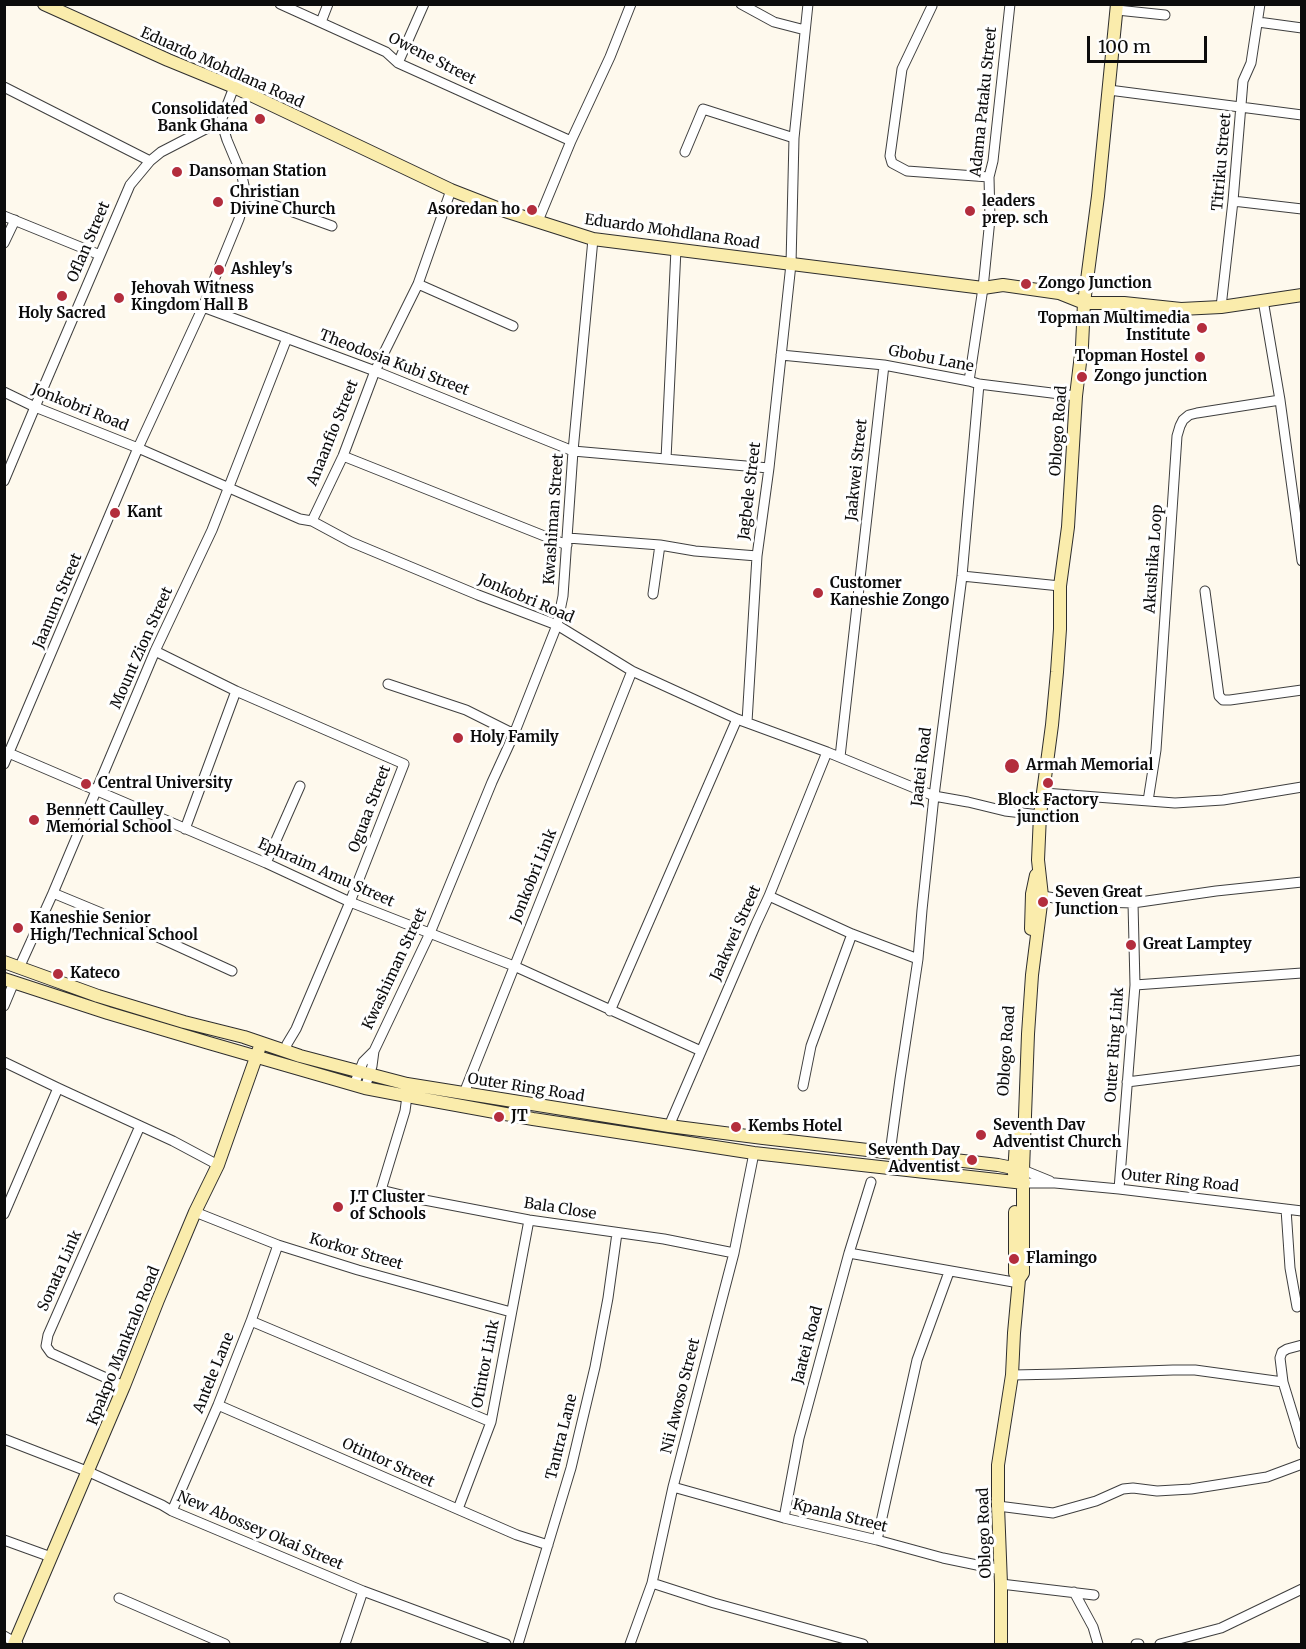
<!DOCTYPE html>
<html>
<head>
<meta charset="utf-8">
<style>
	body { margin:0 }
	#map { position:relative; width:1306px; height:1649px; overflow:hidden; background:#fef9ed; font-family:Merriweather,serif }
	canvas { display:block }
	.frame { position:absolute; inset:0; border:6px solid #0c0c0c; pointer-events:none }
	.scale { position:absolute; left:1087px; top:36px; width:120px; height:27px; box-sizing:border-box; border:3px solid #0c0c0c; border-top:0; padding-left:8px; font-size:18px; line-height:21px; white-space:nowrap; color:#0c0c0c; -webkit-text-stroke:4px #fff; paint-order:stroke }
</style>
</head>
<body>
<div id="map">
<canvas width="1306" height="1649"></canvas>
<div class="frame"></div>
<div class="scale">100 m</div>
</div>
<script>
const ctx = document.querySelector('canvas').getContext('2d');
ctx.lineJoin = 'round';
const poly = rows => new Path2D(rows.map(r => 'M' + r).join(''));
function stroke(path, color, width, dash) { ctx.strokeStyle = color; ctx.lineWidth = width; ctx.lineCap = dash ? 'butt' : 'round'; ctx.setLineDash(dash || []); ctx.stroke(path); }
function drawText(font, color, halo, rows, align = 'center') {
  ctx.font = font + ' Merriweather,serif'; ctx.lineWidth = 6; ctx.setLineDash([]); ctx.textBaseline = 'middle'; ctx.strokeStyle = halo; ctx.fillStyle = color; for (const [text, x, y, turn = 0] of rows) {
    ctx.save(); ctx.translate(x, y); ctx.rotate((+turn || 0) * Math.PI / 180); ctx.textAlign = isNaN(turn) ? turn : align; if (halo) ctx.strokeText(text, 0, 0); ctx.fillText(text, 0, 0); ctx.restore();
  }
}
const street = poly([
	[280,4,386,52,398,63,571,141],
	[741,4,774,22,805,30],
	[932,6,902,69,890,156,892,163,907,171,989,177],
	[1117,10,1165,15],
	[321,22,328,4],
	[1258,22,1302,28],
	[398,63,424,4],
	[4,87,150,161],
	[1109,90,1302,115],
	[685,152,703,109,794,138],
	[246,195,332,226],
	[1233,201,1302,209],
	[4,216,100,255],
	[538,221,571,141,610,57,631,4],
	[4,243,15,220],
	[418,284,513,326],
	[1263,300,1280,400,1302,561],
	[203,307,375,371,573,451,769,468],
	[1221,307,1233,201,1243,81,1251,63,1260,4],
	[781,355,884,365,969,381,979,384,1076,396],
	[969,381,983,288,990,219,989,177,993,161,1010,4],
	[4,392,35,407,138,448,300,519,312,521,351,542,478,595,557,625,632,671,737,719,827,752,934,796,968,802,1005,811,1040,815],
	[343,456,567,545],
	[666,459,676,249],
	[4,481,35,407,130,185,150,161,161,152,221,121],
	[312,521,343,456,375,371,418,284,451,190],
	[568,538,660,545,695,551,757,556],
	[962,576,1060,586],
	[1205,591,1219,696,1223,700,1230,700,1302,690],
	[653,594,660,545],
	[155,651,236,691,404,764,350,902,296,1029,287,1044,286,1052],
	[388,684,466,710,514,734],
	[747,722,757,556,769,468,791,264,794,138,808,4],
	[4,751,266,863,350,902,514,966,701,1051],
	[840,757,884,365],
	[4,764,138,448,203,307,239,219,246,195,242,176,227,140,221,121,234,87],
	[1044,793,1175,803,1223,800,1302,787],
	[1148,801,1156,750,1177,436,1180,426,1183,420,1189,415,1197,413,1280,400],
	[185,829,236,691],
	[266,863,300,786],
	[53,893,140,929,232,971],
	[1037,895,1060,899,1099,902,1133,903,1216,891,1302,882],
	[769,896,852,934,918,959],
	[19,968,53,893,155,651,212,530,287,338],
	[1135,985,1302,973],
	[4,1006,14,982],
	[610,1011,737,719],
	[4,1062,58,1088,173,1141,218,1165],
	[1127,1082,1302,1060],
	[354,1085,363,1062,374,1051,430,933,492,782,514,734,557,625,563,596,573,451,593,239],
	[803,1086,811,1046,852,934],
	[365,1088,372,1066,374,1051],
	[464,1093,632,671],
	[407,1096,405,1111,381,1190,414,1198,529,1220,664,1239,734,1253],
	[669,1126,756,924,769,896,827,752],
	[890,1153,900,1079,918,959,922,910,934,796,962,576,979,384],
	[1023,1170,1050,1181],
	[1024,1183,1055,1183,1119,1189,1302,1211],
	[1119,1189,1135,985,1133,903],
	[1286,1209,1290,1268,1297,1307],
	[195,1212,278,1245,358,1270,511,1312],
	[4,1214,58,1088],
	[849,1253,1019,1283],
	[251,1321,491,1422],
	[1302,1345,1287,1349,1282,1352,1280,1358,1283,1382,1302,1444],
	[1012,1375,1061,1374,1173,1370,1195,1370,1283,1382],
	[124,1386,51,1353,46,1346,48,1335,140,1126],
	[218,1405,517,1535,548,1545],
	[4,1439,89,1472,162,1505,172,1511,363,1591,506,1644],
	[673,1487,784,1518,877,1540,943,1558,1001,1570],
	[998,1506,1053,1513,1096,1501,1123,1489,1133,1488,1157,1491,1191,1489,1267,1477,1302,1464],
	[458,1509,491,1422,529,1220],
	[172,1511,218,1405,251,1321,278,1245],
	[784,1518,799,1438,849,1253,871,1182],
	[4,1540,51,1557],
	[877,1540,917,1360,949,1272],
	[652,1583,714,1603,863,1644],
	[1001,1584,1094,1595],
	[1074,1592,1093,1627,1098,1644],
	[119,1598,225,1644],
	[4,1636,18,1644],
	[345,1644,363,1591],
	[518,1644,571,1468,595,1367,608,1298,617,1233],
	[630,1644,652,1583,673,1487,734,1253,754,1153],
	[1136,1644,1139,1644],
	[1160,1644,1221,1628,1302,1589]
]);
const secondary = poly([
	[44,4,168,60,234,87,451,190,505,211,593,239,983,288,1003,285,1059,293,1084,303,1124,303,1181,309,1221,307,1302,295],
	[1031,929,1032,894,1036,875],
	[4,962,98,996,184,1022,244,1037,300,1056,407,1084,669,1126,763,1138,998,1165,1023,1170],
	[4,979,108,1013,209,1043,365,1088,407,1096,533,1119,754,1153,1024,1183],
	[1014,1174,1017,1126],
	[1015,1212,1015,1273,1017,1275],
	[14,1644,124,1386,158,1300,195,1212,218,1165,259,1049],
	[1001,1644,1001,1584,998,1506,998,1465,1012,1375,1014,1333,1019,1279,1023,1273,1023,1170,1028,1034,1032,975,1042,896,1038,860,1040,815,1052,725,1057,672,1060,629,1060,586,1068,527,1076,396,1082,346,1084,303,1098,196,1117,4]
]);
const markers = [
	[260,119,6,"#b32d3d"],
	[177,172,6,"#b32d3d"],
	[218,202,6,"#b32d3d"],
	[532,210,6,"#b32d3d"],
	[970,211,6,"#b32d3d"],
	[219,270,6,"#b32d3d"],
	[1026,284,6,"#b32d3d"],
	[62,296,6,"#b32d3d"],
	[119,298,6,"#b32d3d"],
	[1202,328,6,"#b32d3d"],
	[1200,357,6,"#b32d3d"],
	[1082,377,6,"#b32d3d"],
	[115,513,6,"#b32d3d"],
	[818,593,6,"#b32d3d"],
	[458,738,6,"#b32d3d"],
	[1012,766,8,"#b32d3d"],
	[1048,783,6,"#b32d3d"],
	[86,784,6,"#b32d3d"],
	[34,820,6,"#b32d3d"],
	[1043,902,6,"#b32d3d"],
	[18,928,6,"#b32d3d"],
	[1131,945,6,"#b32d3d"],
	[58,974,6,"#b32d3d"],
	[499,1117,6,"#b32d3d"],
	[736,1127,6,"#b32d3d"],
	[981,1135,6,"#b32d3d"],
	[972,1160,6,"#b32d3d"],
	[338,1207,6,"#b32d3d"],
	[1014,1259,6,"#b32d3d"]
];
const streetNames = [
	["Owene Street",432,59,27],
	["Eduardo Mohdlana Road",222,68,24],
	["Adama Pataku Street",984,102,-84],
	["Titriku Street",1222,162,-85],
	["Eduardo Mohdlana Road",672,232,8],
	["Oflan Street",89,242,-67],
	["Gbobu Lane",931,359,11],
	["Theodosia Kubi Street",394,363,21],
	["Jonkobri Road",80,408,22],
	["Oblogo Road",1059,431,-86],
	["Anaanfio Street",333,433,-68],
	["Jaakwei Street",857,470,-84],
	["Jagbele Street",750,491,-83],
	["Kwashiman Street",554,519,-86],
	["Akushika Loop",1154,559,-86],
	["Jonkobri Road",526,599,23],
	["Jaanum Street",58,601,-67],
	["Mount Zion Street",142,648,-66],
	["Jaatei Road",922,767,-83],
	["Oguaa Street",370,809,-69],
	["Ephraim Amu Street",326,873,24],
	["Jonkobri Link",534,876,-68],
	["Jaakwei Street",736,933,-66],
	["Kwashiman Street",395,969,-65],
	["Outer Ring Link",1115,1045,-86],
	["Oblogo Road",1007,1051,-86],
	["Outer Ring Road",526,1088,9],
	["Outer Ring Road",1180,1181,6],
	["Bala Close",560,1209,9],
	["Korkor Street",356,1252,16],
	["Sonata Link",60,1271,-66],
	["Jaatei Road",808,1345,-75],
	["Kpakpo Mankralo Road",124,1346,-68],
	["Otintor Link",486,1364,-79],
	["Antele Lane",214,1373,-68],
	["Nii Awoso Street",681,1396,-76],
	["Tantra Lane",562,1437,-76],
	["Otintor Street",388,1463,24],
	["Kpanla Street",840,1516,14],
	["New Abossey Okai Street",260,1531,23],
	["Oblogo Road",985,1533,-92]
];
const poiNames = [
	["Consolidated",248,110,"right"],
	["Bank Ghana",248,127,"right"],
	["Dansoman Station",189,172],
	["Christian",230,193],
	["Divine Church",230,210],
	["leaders",982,202],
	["prep. sch",982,219],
	["Asoredan ho",520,210,"right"],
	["Ashley's",231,270],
	["Zongo Junction",1038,284],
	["Jehovah Witness",131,289],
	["Kingdom Hall B",131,306],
	["Holy Sacred",62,314,"center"],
	["Topman Multimedia",1190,319,"right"],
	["Institute",1190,336,"right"],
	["Topman Hostel",1188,357,"right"],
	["Zongo junction",1094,377],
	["Kant",127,513],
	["Customer",830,584],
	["Kaneshie Zongo",830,601],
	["Holy Family",470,738],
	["Armah Memorial",1026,766],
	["Central University",98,784],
	["Block Factory",1048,801,"center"],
	["junction",1048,818,"center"],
	["Bennett Caulley",46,811],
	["Memorial School",46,828],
	["Seven Great",1055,893],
	["Junction",1055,910],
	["Kaneshie Senior",30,919],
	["High/Technical School",30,936],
	["Great Lamptey",1143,945],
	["Kateco",70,974],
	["JT",511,1117],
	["Seventh Day",993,1126],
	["Adventist Church",993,1143],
	["Kembs Hotel",748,1127],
	["Seventh Day",960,1151,"right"],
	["Adventist",960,1168,"right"],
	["J.T Cluster",350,1198],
	["of Schools",350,1215],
	["Flamingo",1026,1259]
];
stroke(street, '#3f3f3f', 11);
stroke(secondary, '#2e2e2e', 14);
stroke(street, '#fff', 9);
stroke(secondary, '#faecac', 12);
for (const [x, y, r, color] of markers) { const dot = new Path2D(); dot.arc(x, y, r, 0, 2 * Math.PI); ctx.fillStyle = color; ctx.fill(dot); stroke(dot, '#fff', 2); }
drawText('15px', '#0c0c0c', '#fff', streetNames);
drawText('bold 15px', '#0c0c0c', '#fff', poiNames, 'left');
</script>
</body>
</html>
